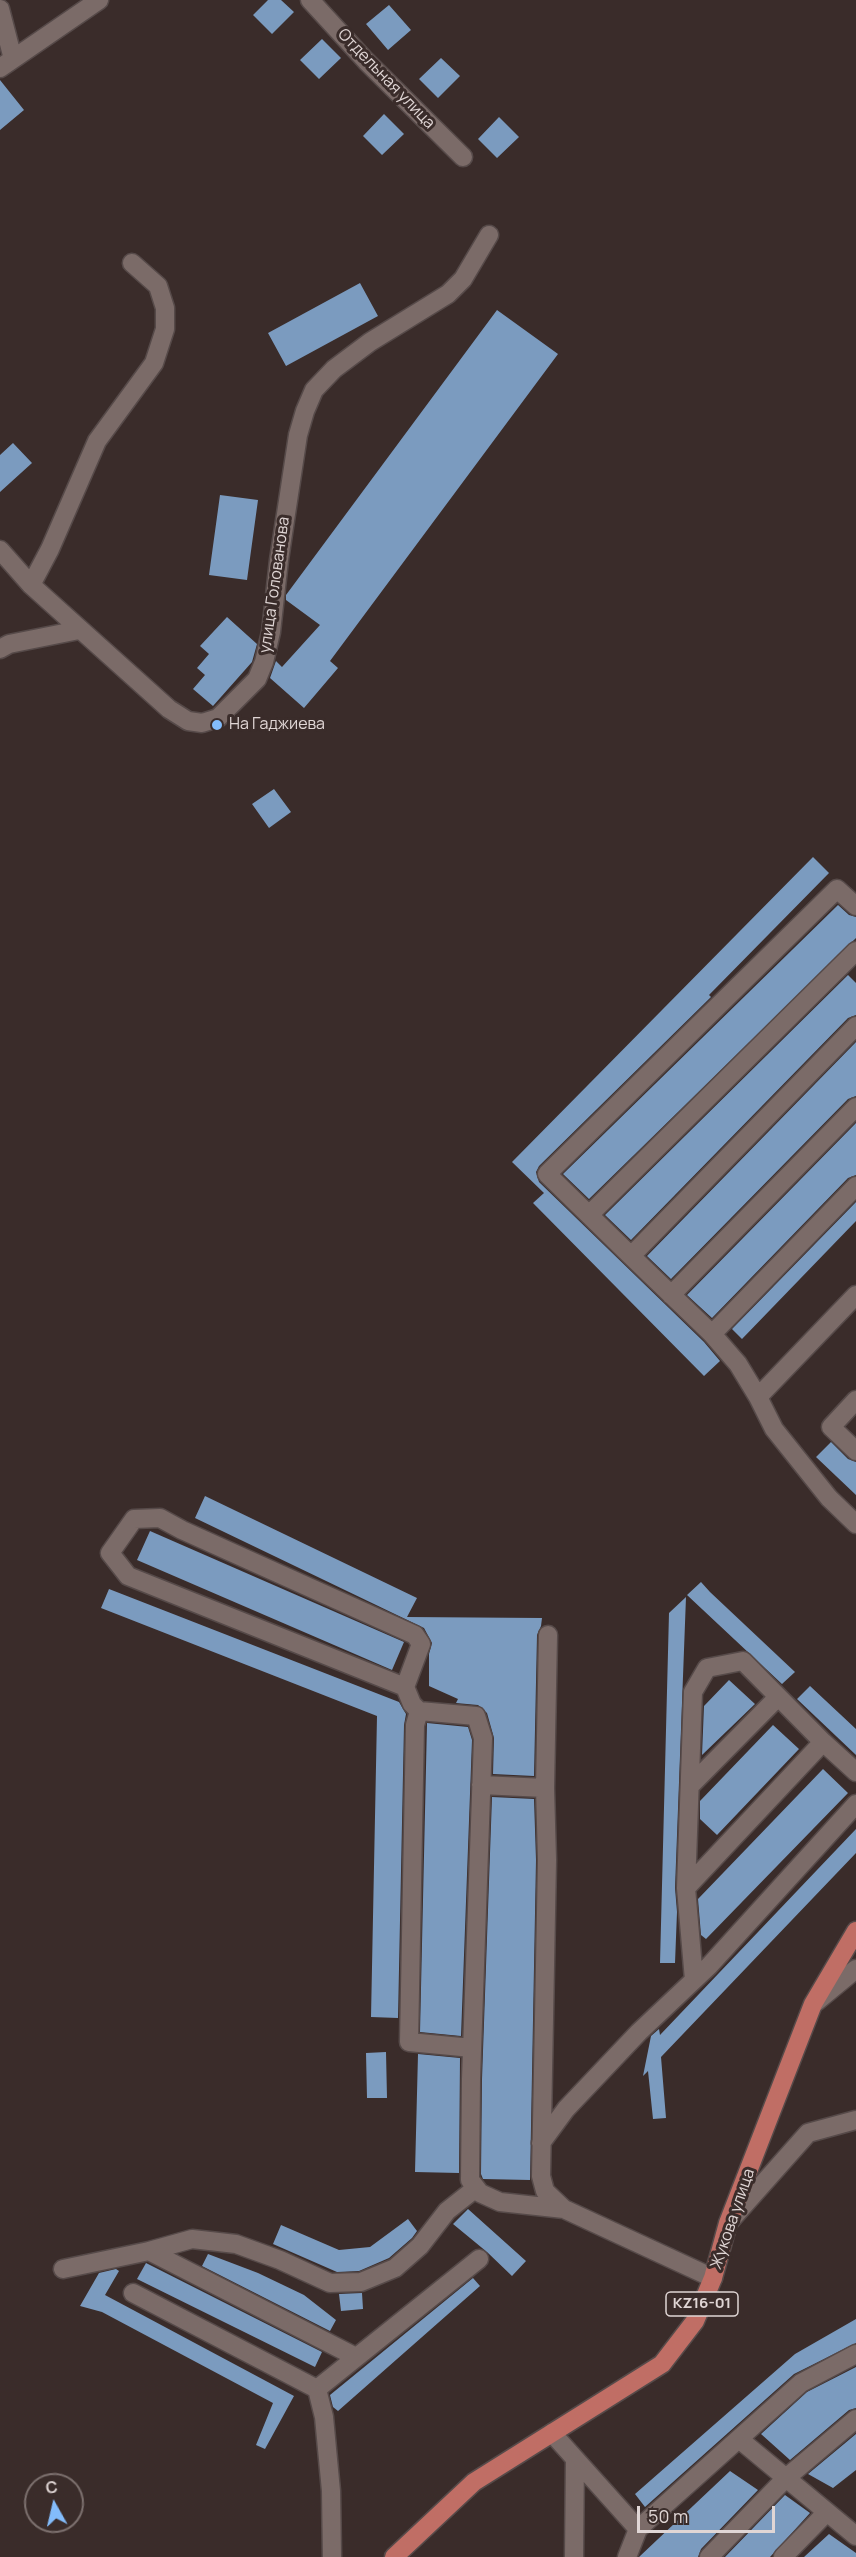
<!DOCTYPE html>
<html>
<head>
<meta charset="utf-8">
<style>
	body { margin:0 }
	#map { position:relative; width:856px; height:2557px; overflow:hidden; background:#3a2c2a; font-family:Manrope,sans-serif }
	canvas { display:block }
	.north { position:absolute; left:24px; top:2473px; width:60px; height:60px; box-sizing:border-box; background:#3a2c2a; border:2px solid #7c706e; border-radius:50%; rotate:352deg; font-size:16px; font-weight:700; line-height:24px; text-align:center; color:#e0d6d5 }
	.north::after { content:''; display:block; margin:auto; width:21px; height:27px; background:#83bcfb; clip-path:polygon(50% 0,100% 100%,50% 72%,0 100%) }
	.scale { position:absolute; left:637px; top:2506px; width:138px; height:27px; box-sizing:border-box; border:3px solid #e0d6d5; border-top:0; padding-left:8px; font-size:18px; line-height:21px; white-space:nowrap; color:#e0d6d5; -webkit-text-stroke:4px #3a2c2a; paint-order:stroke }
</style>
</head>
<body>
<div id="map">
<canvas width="856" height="2557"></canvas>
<div class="north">С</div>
<div class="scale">50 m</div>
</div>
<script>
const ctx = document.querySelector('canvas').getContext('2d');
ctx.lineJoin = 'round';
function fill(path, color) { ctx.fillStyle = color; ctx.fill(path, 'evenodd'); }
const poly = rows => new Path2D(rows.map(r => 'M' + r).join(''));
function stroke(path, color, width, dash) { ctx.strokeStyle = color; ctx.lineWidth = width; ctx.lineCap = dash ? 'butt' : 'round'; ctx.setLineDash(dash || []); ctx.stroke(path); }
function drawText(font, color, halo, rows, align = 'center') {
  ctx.font = font + ' Manrope,sans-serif'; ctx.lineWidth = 6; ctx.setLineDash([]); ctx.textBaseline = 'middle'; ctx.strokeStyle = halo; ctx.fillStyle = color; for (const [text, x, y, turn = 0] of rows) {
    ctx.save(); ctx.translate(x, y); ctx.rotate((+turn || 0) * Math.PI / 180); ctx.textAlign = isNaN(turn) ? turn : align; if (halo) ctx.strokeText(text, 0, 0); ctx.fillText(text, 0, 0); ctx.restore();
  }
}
const building = poly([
	[268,0,281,0,294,12,272,34,253,15],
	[389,5,411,30,388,50,366,24],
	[322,39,341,58,319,79,300,60],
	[441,58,460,76,438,98,419,79],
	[0,80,24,110,0,130],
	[384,114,404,134,382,155,363,136],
	[499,117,519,137,497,158,478,139],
	[360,283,378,316,286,366,268,333],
	[497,310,558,354,330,661,338,668,304,708,270,678,276,661,282,667,320,625,286,600,286,595],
	[13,443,32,463,0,492,0,455],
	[220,495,258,500,247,580,209,575],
	[227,617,257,644,252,662,213,706,193,689,205,675,197,668,209,654,200,646],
	[274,789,291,812,269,828,252,804],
	[813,857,829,873,709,995,711,997,539,1166,536,1172,539,1182,704,1342,720,1361,704,1376,533,1203,544,1193,512,1162],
	[838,905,849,915,856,917,856,938,589,1199,563,1174],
	[848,975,856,983,856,1015,848,1018,631,1240,605,1215],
	[856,1042,856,1096,848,1099,671,1279,647,1256],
	[856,1123,856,1175,848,1178,712,1318,687,1295],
	[856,1202,856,1221,742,1339,732,1329],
	[831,1442,848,1459,856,1462,856,1495,816,1457],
	[205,1496,417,1598,407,1617,542,1618,541,1626,537,1635,534,1776,493,1774,494,1738,487,1713,478,1705,456,1703,458,1699,429,1686,429,1654,432,1643,424,1628,195,1518],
	[150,1531,404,1642,392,1670,137,1560],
	[701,1582,710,1592,795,1672,782,1684,687,1595],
	[109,1589,399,1702,406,1714,404,1725,398,2018,371,2017,377,1716,101,1608],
	[686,1597,675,1888,677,1912,675,1963,660,1963,669,1613],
	[729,1680,755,1704,702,1755,704,1706],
	[810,1686,856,1729,856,1755,797,1699],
	[427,1723,468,1727,472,1740,461,2036,420,2032],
	[773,1725,799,1749,717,1835,700,1819,700,1801],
	[823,1769,848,1793,706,1939,701,1935,698,1899],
	[492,1797,534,1799,536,1860,530,2180,483,2179,481,2174,482,2079],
	[856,1829,856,1853,661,2057,666,2118,653,2119,648,2071,643,2076,651,2036,659,2029,660,2035],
	[386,2052,387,2098,367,2098,366,2053],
	[418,2054,460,2058,459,2173,415,2172],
	[468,2209,526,2261,512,2276,487,2252,453,2224],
	[408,2219,417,2231,412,2238,389,2258,359,2271,337,2272,273,2244,281,2225,339,2250,370,2247],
	[208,2254,258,2273,304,2295,336,2320,330,2331,202,2266],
	[146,2263,322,2352,315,2367,137,2279],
	[116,2269,119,2271,105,2295,294,2396,265,2449,256,2445,273,2403,102,2312,80,2306,99,2273],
	[473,2278,480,2286,338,2411,333,2407,330,2395],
	[362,2293,363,2309,341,2311,339,2294],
	[856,2319,856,2343,794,2374,645,2507,635,2494,795,2354],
	[856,2367,856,2408,849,2410,790,2460,761,2434,807,2392],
	[856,2434,856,2470,833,2488,808,2474],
	[730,2471,758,2490,701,2549,698,2557,639,2557],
	[785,2495,810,2513,770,2557,725,2557],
	[829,2534,856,2553,856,2557,804,2557]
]);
const minor = poly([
	[310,0,366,61,463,157],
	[0,9,13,59],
	[0,68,99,0],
	[0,550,31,585,169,709,188,721,202,723,218,718,257,679,264,662,271,632,279,560,298,435,305,411,314,390,334,369,370,342,448,294,463,279,489,235],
	[31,585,50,549,97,441,154,363,165,329,165,308,158,286,132,263],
	[0,649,9,644,79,630],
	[589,1215,856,951],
	[631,1256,547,1174,837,889,856,906],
	[671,1295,856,1107],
	[856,1295,758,1397,774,1429,829,1498,856,1524],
	[712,1334,856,1186],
	[758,1397,738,1364,712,1334,631,1256,856,1026],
	[856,1400,831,1427,856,1451],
	[405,1687,421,1644,415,1635,182,1530,160,1518,134,1519,110,1553,128,1576,405,1687,412,1704,419,1711,476,1716,483,1738,471,2079,470,2180,480,2193,500,2202,564,2209,713,2278],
	[419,1711,415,1725,409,2042,472,2048],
	[481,1785,545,1788,547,1860,541,2176,545,2191,564,2209],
	[690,1786,778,1697],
	[545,1788,548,1635],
	[686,1888,693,1692,707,1668,743,1661,823,1742],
	[694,1980,686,1888,823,1742,856,1772],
	[816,2002,856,1969],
	[541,2143,566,2109,639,2032,709,1966,856,1804],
	[729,2222,808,2133,856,2120],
	[149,2251,192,2239,236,2244,280,2260,330,2283,361,2282,395,2268,420,2246,447,2211,476,2188],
	[63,2269,149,2251,356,2357],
	[133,2293,317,2389],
	[552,2433,638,2529,627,2557],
	[739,2439,856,2536],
	[638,2529,801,2383,856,2354],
	[332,2557,331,2491,324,2417,317,2389,479,2259],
	[574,2557,575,2459],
	[709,2557,786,2478,856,2419],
	[783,2557,827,2512]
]);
const major = poly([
	[394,2557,474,2482,662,2364,695,2321,713,2278,728,2223,813,2004,856,1931]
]);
const markers = [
	[217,725,6,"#83bcfb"]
];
const shields = [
	[702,2304,72]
];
const shieldNames = [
	["KZ16-01",702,2304]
];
const streetNames = [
	["Отдельная улица",386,79,46],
	["улица Голованова",275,585,-82],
	["Жукова улица",733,2219,-71]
];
const poiNames = [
	["На Гаджиева",229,725]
];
fill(building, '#7b9bbf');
stroke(minor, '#564a49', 21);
stroke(major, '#564a49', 21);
stroke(minor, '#7b6b68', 18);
stroke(major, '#c06e65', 18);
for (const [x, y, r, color] of markers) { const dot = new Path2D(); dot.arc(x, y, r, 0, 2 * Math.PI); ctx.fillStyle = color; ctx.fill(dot); stroke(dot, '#3a2c2a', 2); }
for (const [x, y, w] of shields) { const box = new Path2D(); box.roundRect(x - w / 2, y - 12, w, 24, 4.5); ctx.fillStyle = '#3a2c2a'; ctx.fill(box); stroke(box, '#e0d6d5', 1.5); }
drawText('bold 15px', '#e0d6d5', null, shieldNames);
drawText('16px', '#e0d6d5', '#3a2c2a', streetNames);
drawText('16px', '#e0d6d5', '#3a2c2a', poiNames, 'left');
</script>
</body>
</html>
